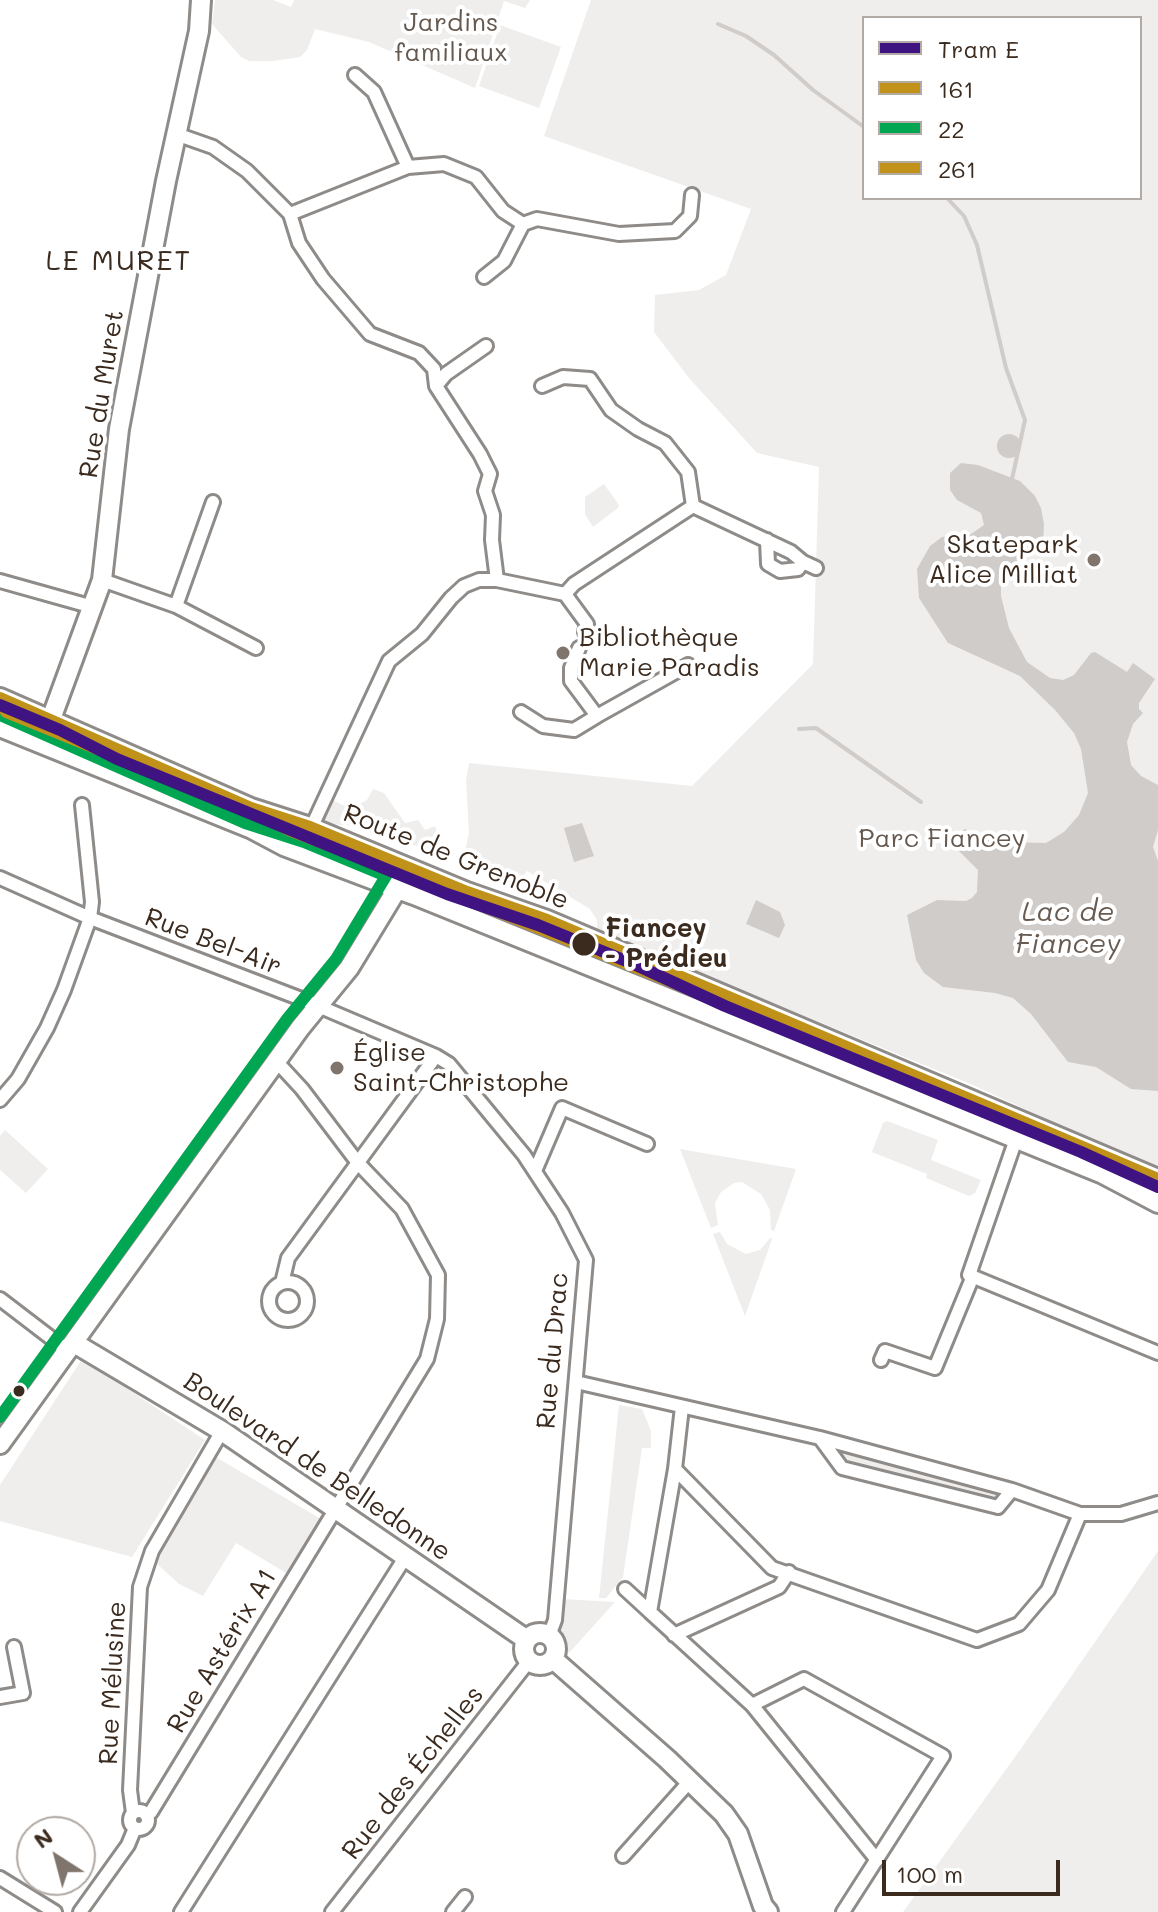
<!DOCTYPE html>
<html>
<head>
<meta charset="utf-8">
<style>
	body { margin:0 }
	#map { position:relative; width:1158px; height:1912px; overflow:hidden; background:#fff; font-family:Mali,sans-serif }
	canvas { display:block }
	.legend { position:absolute; left:862px; top:16px; width:280px; height:184px; box-sizing:border-box; background:#fff; border:2px solid #b1aaa5; margin:0; padding:10px 14px; list-style:none; font-size:24px; color:#3b2a1e }
	.legend li { display:flex; align-items:center; gap:16px; height:40px }
	.legend b { width:40px; border:2px solid #b1aaa5 }
	.north { position:absolute; left:16px; top:1816px; width:80px; height:80px; box-sizing:border-box; background:#fff; border:2px solid #b1aaa5; border-radius:50%; rotate:324deg; font-size:22px; font-weight:700; line-height:32px; text-align:center; color:#3b2a1e }
	.north::after { content:''; display:block; margin:auto; width:28px; height:36px; background:#80756d; clip-path:polygon(50% 0,100% 100%,50% 72%,0 100%) }
	.scale { position:absolute; left:882px; top:1860px; width:178px; height:36px; box-sizing:border-box; border:4px solid #3b2a1e; border-top:0; padding-left:10px; font-size:24px; line-height:28px; white-space:nowrap; color:#3b2a1e; -webkit-text-stroke:6px #fff; paint-order:stroke }
</style>
</head>
<body>
<div id="map">
<canvas width="1158" height="1912"></canvas>
<ul class="legend">
<li><b style="height:10px;background:#401382"></b>Tram E</li>
<li><b style="height:10px;background:#c0921a"></b>161</li>
<li><b style="height:10px;background:#00a651"></b>22</li>
<li><b style="height:10px;background:#c0921a"></b>261</li>
</ul>
<div class="north">N</div>
<div class="scale">100 m</div>
</div>
<script>
const ctx = document.querySelector('canvas').getContext('2d');
ctx.lineJoin = 'round';
function fill(path, color) { ctx.fillStyle = color; ctx.fill(path, 'evenodd'); }
const poly = rows => new Path2D(rows.map(r => 'M' + r).join(''));
function stroke(path, color, width, dash) { ctx.strokeStyle = color; ctx.lineWidth = width; ctx.lineCap = dash ? 'butt' : 'round'; ctx.setLineDash(dash || []); ctx.stroke(path); }
function drawText(font, color, halo, rows, align = 'center') {
  ctx.font = font + ' Mali,sans-serif'; ctx.lineWidth = 8; ctx.setLineDash([]); ctx.textBaseline = 'middle'; ctx.strokeStyle = halo; ctx.fillStyle = color; for (const [text, x, y, turn = 0] of rows) {
    ctx.save(); ctx.translate(x, y); ctx.rotate((+turn || 0) * Math.PI / 180); ctx.textAlign = isNaN(turn) ? turn : align; if (halo) ctx.strokeText(text, 0, 0); ctx.fillText(text, 0, 0); ctx.restore();
  }
}
const built = poly([
	[215,0,273,0,291,7,294,0,530,0,525,8,504,1,475,88,369,42,315,29,307,50,300,57,274,61,249,61,241,57,212,24],
	[591,0,1158,0,1158,1171,973,1085,597,931,597,920,590,909,527,871,524,875,500,881,463,860,469,833,466,780,469,763,692,786,813,664,819,467,757,453,689,378,654,332,655,295,699,290,726,275,751,209,544,136],
	[864,18,1140,18,1140,198,864,198],
	[500,25,561,47,539,108,479,86],
	[604,484,619,505,618,508,593,527,585,514,585,497],
	[75,734,288,827,284,837,68,749],
	[373,789,384,793,405,823,418,820,425,830,435,826,440,840,435,853,364,826,326,824,323,818,329,808,329,798,350,809,367,800],
	[328,844,390,868,382,878,323,857],
	[421,877,532,920,525,936,415,892],
	[645,966,773,1022,768,1035,639,983],
	[887,1121,938,1140,931,1160,981,1180,975,1193,969,1196,926,1178,927,1174,872,1152,883,1123],
	[5,1130,48,1169,26,1193,0,1170,0,1136],
	[680,1149,796,1169,774,1231,771,1230,770,1210,761,1194,742,1182,734,1183,721,1192,715,1203,718,1225,711,1228],
	[720,1232,727,1244,746,1254,760,1250,770,1238,772,1239,745,1316,713,1234],
	[82,1359,205,1440,132,1557,0,1521,0,1485],
	[619,1405,642,1409,651,1431,651,1448,642,1448,623,1577,606,1598,599,1598],
	[820,1438,1012,1490,998,1507,842,1468],
	[214,1456,321,1519,288,1574,236,1543,203,1596,179,1584,155,1562],
	[1158,1551,1158,1912,903,1912,1020,1750],
	[562,1599,615,1602,569,1653,563,1644,560,1629]
]);
const water = poly([
	'997 446a12 12 0 1 1 24 0a12 12 0 1 1-24 0Z',
	[961,463,978,465,1020,481,1035,496,1041,508,1044,524,1043,545,1007,570,1001,580,1001,596,1009,628,1027,662,1050,678,1063,680,1074,675,1091,653,1095,652,1127,672,1133,663,1155,679,1139,703,1139,709,1143,713,1133,724,1127,742,1131,765,1141,776,1158,785,1158,830,1153,847,1158,861,1158,1091,1131,1089,1096,1067,1068,1062,1031,1014,1013,998,995,993,943,987,924,973,916,960,907,915,937,900,966,901,972,898,977,892,978,870,960,852,950,846,964,829,1005,842,1046,843,1064,832,1079,815,1088,793,1081,749,1074,733,1055,710,1020,676,948,643,919,598,917,569,930,546,942,537,971,534,984,525,981,513,957,500,950,490,950,473],
	[582,823,594,856,574,862,564,828],
	[756,900,780,912,785,925,779,938,746,924]
]);
const stream = poly([
	[718,24,746,36,774,55,813,90,864,127],
	[947,198,964,216,977,245,1006,368,1025,420,1012,479],
	[799,729,816,728,921,802]
]);
const street = poly([
	[355,75,374,92,408,167],
	[176,134,213,147,247,171,290,214,299,243,323,279,370,334,419,353,434,369,436,386,480,454,490,474,485,491,493,515,492,540,497,580],
	[290,214,408,167,444,164,476,177,503,211,523,224,537,219,619,234,675,231,690,216,692,195],
	[484,277,504,261,523,224],
	[436,386,446,374,486,346],
	[542,386,563,377,590,379,611,410,638,429,665,443,688,472,693,506],
	[767,540,768,564,780,571,798,569,803,562],
	[102,580,176,606,256,648],
	[0,581,93,607],
	[565,594,574,584,693,506,791,552,803,562,816,568],
	[565,594,587,624,585,632],
	[176,606,213,502],
	[579,648,571,668,571,681,597,716,688,665],
	[521,712,543,726,574,730,597,716],
	[300,852,389,661,422,634,451,598,464,586,479,580,497,580,565,594],
	[0,878,90,918,304,1000,436,1056,449,1064,524,1155,562,1213,586,1260,555,1620,549,1636],
	[0,1100,18,1079,47,1028,64,990,90,918,92,902,82,805],
	[1016,1139,969,1275,1158,1353],
	[535,1171,562,1108,647,1144],
	'269 1301a19 19 0 1 1 38 0a19 19 0 1 1-38 0Z',
	[282,1283,288,1258,436,1056],
	[0,1299,68,1351],
	[881,1360,885,1351,935,1368,973,1276],
	[576,1382,820,1438,1012,1490,1080,1514,1121,1514,1158,1503],
	[682,1407,675,1469,772,1568,977,1640,1019,1624,1048,1590,1080,1514],
	[820,1438,842,1468,998,1507,1012,1490],
	[675,1469,650,1612,752,1705,877,1860],
	[625,1589,650,1612],
	[674,1635,779,1587,789,1572],
	[0,1697,23,1693,14,1647],
	[752,1705,804,1679,943,1756,843,1912],
	'130 1820a9 9 0 1 1 18 0a9 9 0 1 1-18 0Z',
	[133,1813,130,1790,140,1587,152,1551,222,1431],
	[146,1815,151,1812,427,1359,437,1319,438,1275,402,1209,358,1163,302,1089,277,1062],
	[623,1856,690,1781],
	[0,1878,55,1912],
	[80,1912,128,1845,135,1828],
	[181,1912,406,1556],
	[332,1912,529,1661],
	[453,1912,465,1897]
]);
const secondary = poly([
	[0,698,251,808,310,827,467,892,547,920,1158,1179],
	[0,727,252,829,284,846,414,895,1103,1174,1158,1203],
	[47,730,102,580,119,429,166,181,199,31,201,0],
	[74,1343,222,1431,527,1640],
	[0,1444,300,1028,349,968,397,889],
	'524 1649a16 16 0 1 1 32 0a16 16 0 1 1-32 0Z',
	[553,1659,667,1759,724,1814,738,1834,763,1906,768,1912]
]);
const bus1 = poly([
	[0,698,251,808,310,827,467,892,547,920,1158,1179]
]);
const bus2 = poly([
	[0,715,245,823,304,842,386,876,336,959,287,1019,0,1417]
]);
const bus3 = poly([
	[6,712,258,814,291,831,420,880,1109,1159,1158,1185]
]);
const tram1 = poly([
	[0,705,60,730,117,759,447,894,538,925,636,965,725,1006,1081,1152,1158,1187]
]);
const markers = [
	[1094,560,8,"#80756d"],
	[563,653,8,"#80756d"],
	[584,944,13,"#3b2a1e"],
	[337,1068,8,"#80756d"],
	[19,1391,7,"#3b2a1e"]
];
const parkNames = [
	["Jardins",451,23],
	["familiaux",451,53],
	["Parc Fiancey",942,839]
];
const streetNames = [
	["Rue du Muret",102,394,-81],
	["Route de Grenoble",456,857,22],
	["Rue Bel-Air",213,942,21],
	["Rue du Drac",553,1351,-85],
	["Boulevard de Belledonne",317,1467,34],
	["Rue Astérix A1",222,1651,-59],
	["Rue Mélusine",113,1683,-87],
	["Rue des Échelles",413,1773,-52]
];
const poiNames = [
	["Skatepark",1078,545,"right"],
	["Alice Milliat",1078,575,"right"],
	["Bibliothèque",579,638],
	["Marie Paradis",579,668],
	["Église",353,1053],
	["Saint-Christophe",353,1083]
];
const stopNames = [
	["Fiancey",605,929],
	["- Prédieu",605,959]
];
const neighbourhoodNames = [
	["LE MURET",119,261]
];
const waterNames = [
	["Lac de",1068,912],
	["Fiancey",1068,944]
];
fill(built, '#efeeed');
fill(water, '#d0ccca');
stroke(stream, '#d0ccca', 4);
stroke(street, '#8e8b88', 18);
stroke(secondary, '#8e8b88', 24);
stroke(street, '#fff', 12);
stroke(secondary, '#fff', 18);
stroke(bus1, '#c0921a', 12);
stroke(bus2, '#00a651', 12);
stroke(bus3, '#c0921a', 12);
stroke(tram1, '#401382', 12);
for (const [x, y, r, color] of markers) { const dot = new Path2D(); dot.arc(x, y, r, 0, 2 * Math.PI); ctx.fillStyle = color; ctx.fill(dot); stroke(dot, '#fff', 3); }
drawText('26px', '#65584e', '#fff', parkNames);
drawText('26px', '#3b2a1e', '#fff', streetNames);
drawText('26px', '#3b2a1e', '#fff', poiNames, 'left');
drawText('bold 26px', '#3b2a1e', '#fff', stopNames, 'left');
ctx.letterSpacing = '2px';
drawText('28px', '#3b2a1e', '#fff', neighbourhoodNames);
ctx.letterSpacing = '0px';
drawText('italic 28px', '#685b52', '#fff', waterNames);
</script>
</body>
</html>
